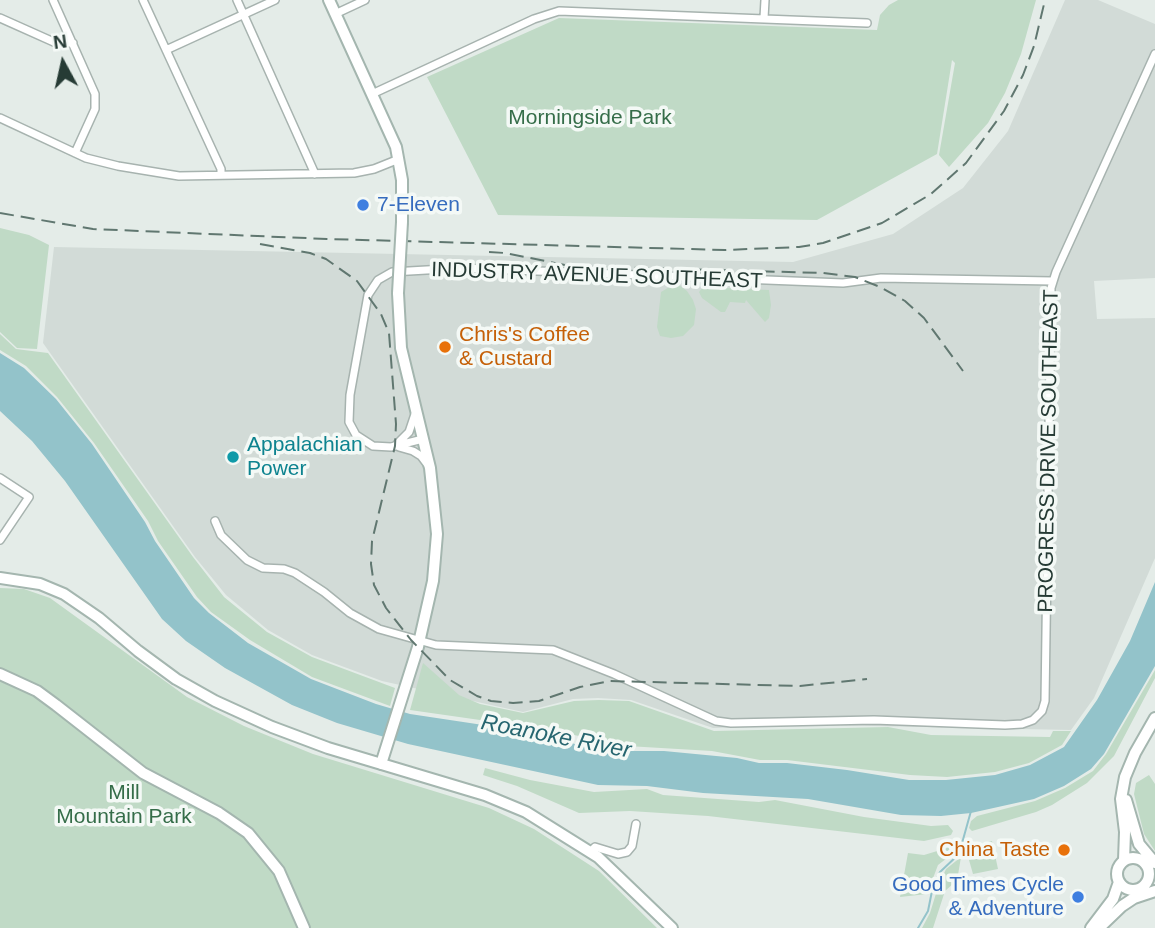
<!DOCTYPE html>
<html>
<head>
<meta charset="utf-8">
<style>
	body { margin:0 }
	#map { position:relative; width:1155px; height:928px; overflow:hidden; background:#e4ece8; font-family:Helvetica,sans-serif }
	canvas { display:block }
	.north { position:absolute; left:28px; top:28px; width:70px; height:70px; -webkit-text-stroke:5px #f4f9f6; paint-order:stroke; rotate:352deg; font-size:19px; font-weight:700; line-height:28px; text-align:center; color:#263b35 }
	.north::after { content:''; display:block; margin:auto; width:24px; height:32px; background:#263b35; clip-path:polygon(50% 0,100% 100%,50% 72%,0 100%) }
</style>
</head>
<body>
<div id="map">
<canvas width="1155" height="928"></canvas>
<div class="north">N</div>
</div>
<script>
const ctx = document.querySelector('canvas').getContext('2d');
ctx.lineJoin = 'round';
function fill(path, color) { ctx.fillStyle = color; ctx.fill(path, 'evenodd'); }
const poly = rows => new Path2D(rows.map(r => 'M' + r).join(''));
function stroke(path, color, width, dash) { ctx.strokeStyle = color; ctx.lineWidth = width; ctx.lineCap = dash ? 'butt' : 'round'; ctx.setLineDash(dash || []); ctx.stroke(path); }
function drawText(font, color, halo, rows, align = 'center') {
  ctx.font = font + ' Helvetica,sans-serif'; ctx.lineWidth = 7; ctx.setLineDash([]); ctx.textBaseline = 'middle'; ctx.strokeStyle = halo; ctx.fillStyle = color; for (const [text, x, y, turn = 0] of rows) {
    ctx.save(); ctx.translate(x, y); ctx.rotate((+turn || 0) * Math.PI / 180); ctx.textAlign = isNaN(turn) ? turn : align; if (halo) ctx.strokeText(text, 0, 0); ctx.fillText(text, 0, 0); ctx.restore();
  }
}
const built = poly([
	[1065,0,1098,0,1155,24,1155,278,1094,281,1097,319,1155,318,1155,558,1094,698,1071,730,824,725,713,728,631,700,598,698,573,699,523,712,382,681,312,655,268,630,226,595,195,557,43,343,54,247,793,262,893,234,963,188,1008,131]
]);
const green = poly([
	[898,0,1036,0,1021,54,1005,93,988,123,949,167,939,155,955,63,952,60,937,154,817,220,498,215,427,77,559,18,877,30,880,15,889,5],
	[0,228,29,235,49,245,37,349,17,348,0,332],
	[679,285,687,291,693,300,696,309,694,325,683,336,671,338,660,336,657,327,661,292,671,286],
	[703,287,769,290,771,305,769,318,765,322,746,300,745,303,730,302,725,312,721,312,702,298,699,292],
	[0,334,16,349,48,353,193,557,224,597,267,632,312,657,395,688,390,706,312,677,250,640,211,612,197,597,158,541,148,521,94,443,57,397,26,366,0,350],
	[0,588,24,589,50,598,187,697,244,726,313,754,489,808,534,829,599,871,657,928,0,928],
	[423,663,459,695,480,704,523,713,574,701,599,700,629,701,714,731,888,727,931,735,1050,737,1053,731,1071,731,1062,745,1029,763,995,772,947,777,910,775,787,760,760,760,712,751,627,746,550,730,410,710],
	[1155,670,1155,678,1114,756,1087,783,1052,805,1036,812,972,831,969,828,971,821,977,816,1035,801,1065,788,1093,771,1106,754],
	[485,768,530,780,594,792,647,789,663,795,759,802,775,800,864,817,931,826,948,825,953,831,951,835,924,841,708,816,630,811,579,813,517,786,483,775],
	[1149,775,1155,784,1155,851,1144,834,1134,794,1136,783],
	[992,841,998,869,973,874,969,860,981,857,978,844],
	[957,845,955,852,938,865,927,894,900,897,908,853,924,855],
	[961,857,958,875,954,883,945,891,933,928,922,928,930,913,938,887,946,869]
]);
const water = poly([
	[0,353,24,368,56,399,92,444,145,522,155,541,194,598,209,613,248,643,311,679,376,704,410,714,503,728,575,744,624,751,664,751,737,758,759,763,787,763,847,770,909,780,946,780,995,775,1030,765,1064,747,1097,700,1130,641,1155,582,1155,666,1104,754,1091,769,1064,786,1034,799,971,813,941,816,901,815,808,799,703,793,647,786,598,785,408,744,337,723,292,705,225,668,186,641,162,619,65,481,32,441,0,411]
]);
const stream = poly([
	[918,928,928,911,933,886,940,872,959,854,971,811]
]);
const street = poly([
	[53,0,95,94,95,109,75,153],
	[143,0,221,169,221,175],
	[237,0,315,174],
	[335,14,365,0],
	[0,18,56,43,73,43],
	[764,18,765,0],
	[166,50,275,0],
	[372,94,534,19,559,11,867,23],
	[0,118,86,158,118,166,179,176,354,173,374,169,399,159],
	[423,439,391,447,373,446,356,435,349,422,350,395,368,295,378,280,392,272,461,268,843,283,881,278,1052,281],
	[396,445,409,432,415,414],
	[399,447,413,451,421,456,427,464],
	[0,478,29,497,0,540],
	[215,521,221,535,247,560,263,568,284,569,295,573,324,592,350,613,379,629,436,645,553,650,614,674,716,721,731,723,874,720,1005,725,1022,724,1033,720,1042,711,1045,701,1051,288,1056,272,1155,54],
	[590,852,595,847,618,854,627,852,632,846,636,824]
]);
const secondary = poly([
	[329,0,396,147,402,180,402,222],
	[0,578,40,584,64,594,99,618,138,651,176,679,215,701,272,727,328,748,485,795,526,812,598,857,672,928],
	[0,674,37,691,56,705,143,773,219,813,248,833,279,871,304,928],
	[381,764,418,647,433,581,437,534,430,468,401,348,398,293],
	[1126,800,1139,844,1155,863],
	'1117 874a16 16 0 1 1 32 0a16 16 0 1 1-32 0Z',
	[1124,860,1125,832,1121,799,1125,777,1135,753,1155,718],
	[1091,928,1113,899,1119,882],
	[1099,928,1122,906,1134,898,1155,891]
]);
const rail = poly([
	[0,213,93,229,327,239,725,250,799,247,823,243,882,223,931,194,966,163,1004,111,1023,75,1034,46,1045,0],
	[260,244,310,253,326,259,357,281,381,314,389,333,396,424,395,446,372,541,371,564,374,585,386,608,411,640,450,680,477,696,491,701,513,703,539,701,580,687,610,681,800,686,867,679],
	[489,252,505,253,570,266,823,273,855,277,880,287,905,301,924,318,963,371]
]);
const secondaryBridge = poly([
	[398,293,402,222]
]);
const markers = [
	[363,205,7,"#3f7fe0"],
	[445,347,7,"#e8710a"],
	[233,457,7,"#0f9aa8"],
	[1064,850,7,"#e8710a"],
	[1078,897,7,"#3f7fe0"]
];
const parkNames = [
	["Morningside Park",590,118],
	["Mill",124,793],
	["Mountain Park",124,817]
];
const shopNames = [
	["7-Eleven",377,205],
	["Good Times Cycle",1064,885,"right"],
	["& Adventure",1064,909,"right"]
];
const streetNames = [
	["INDUSTRY AVENUE SOUTHEAST",597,276,2],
	["PROGRESS DRIVE SOUTHEAST",1049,451,-89]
];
const foodNames = [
	["Chris's Coffee",459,335],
	["& Custard",459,359],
	["China Taste",1050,850,"right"]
];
const cultureNames = [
	["Appalachian",247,445],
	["Power",247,469]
];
const waterNames = [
	["Roanoke River",556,737,11]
];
fill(built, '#d2dbd7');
fill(green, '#c0dac6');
fill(water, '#93c3ca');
stroke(stream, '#93c3ca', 2);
stroke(street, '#a7b3af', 10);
stroke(secondary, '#a4b6af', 14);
stroke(street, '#fff', 7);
stroke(secondary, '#fff', 10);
stroke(rail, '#607770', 2, [14, 7]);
stroke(secondaryBridge, '#a4b6af', 14, []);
stroke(secondaryBridge, '#fff', 10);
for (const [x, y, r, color] of markers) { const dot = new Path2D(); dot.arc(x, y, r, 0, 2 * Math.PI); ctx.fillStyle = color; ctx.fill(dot); stroke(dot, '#f4f9f6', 2.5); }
drawText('21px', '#356d49', '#f4f9f6', parkNames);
drawText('21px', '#366cbe', '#f4f9f6', shopNames, 'left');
drawText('21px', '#263b35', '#f4f9f6', streetNames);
drawText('21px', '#c56008', '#f4f9f6', foodNames, 'left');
drawText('21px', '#0d838f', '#f4f9f6', cultureNames, 'left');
drawText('italic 23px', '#276670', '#f4f9f6', waterNames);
</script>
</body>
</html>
